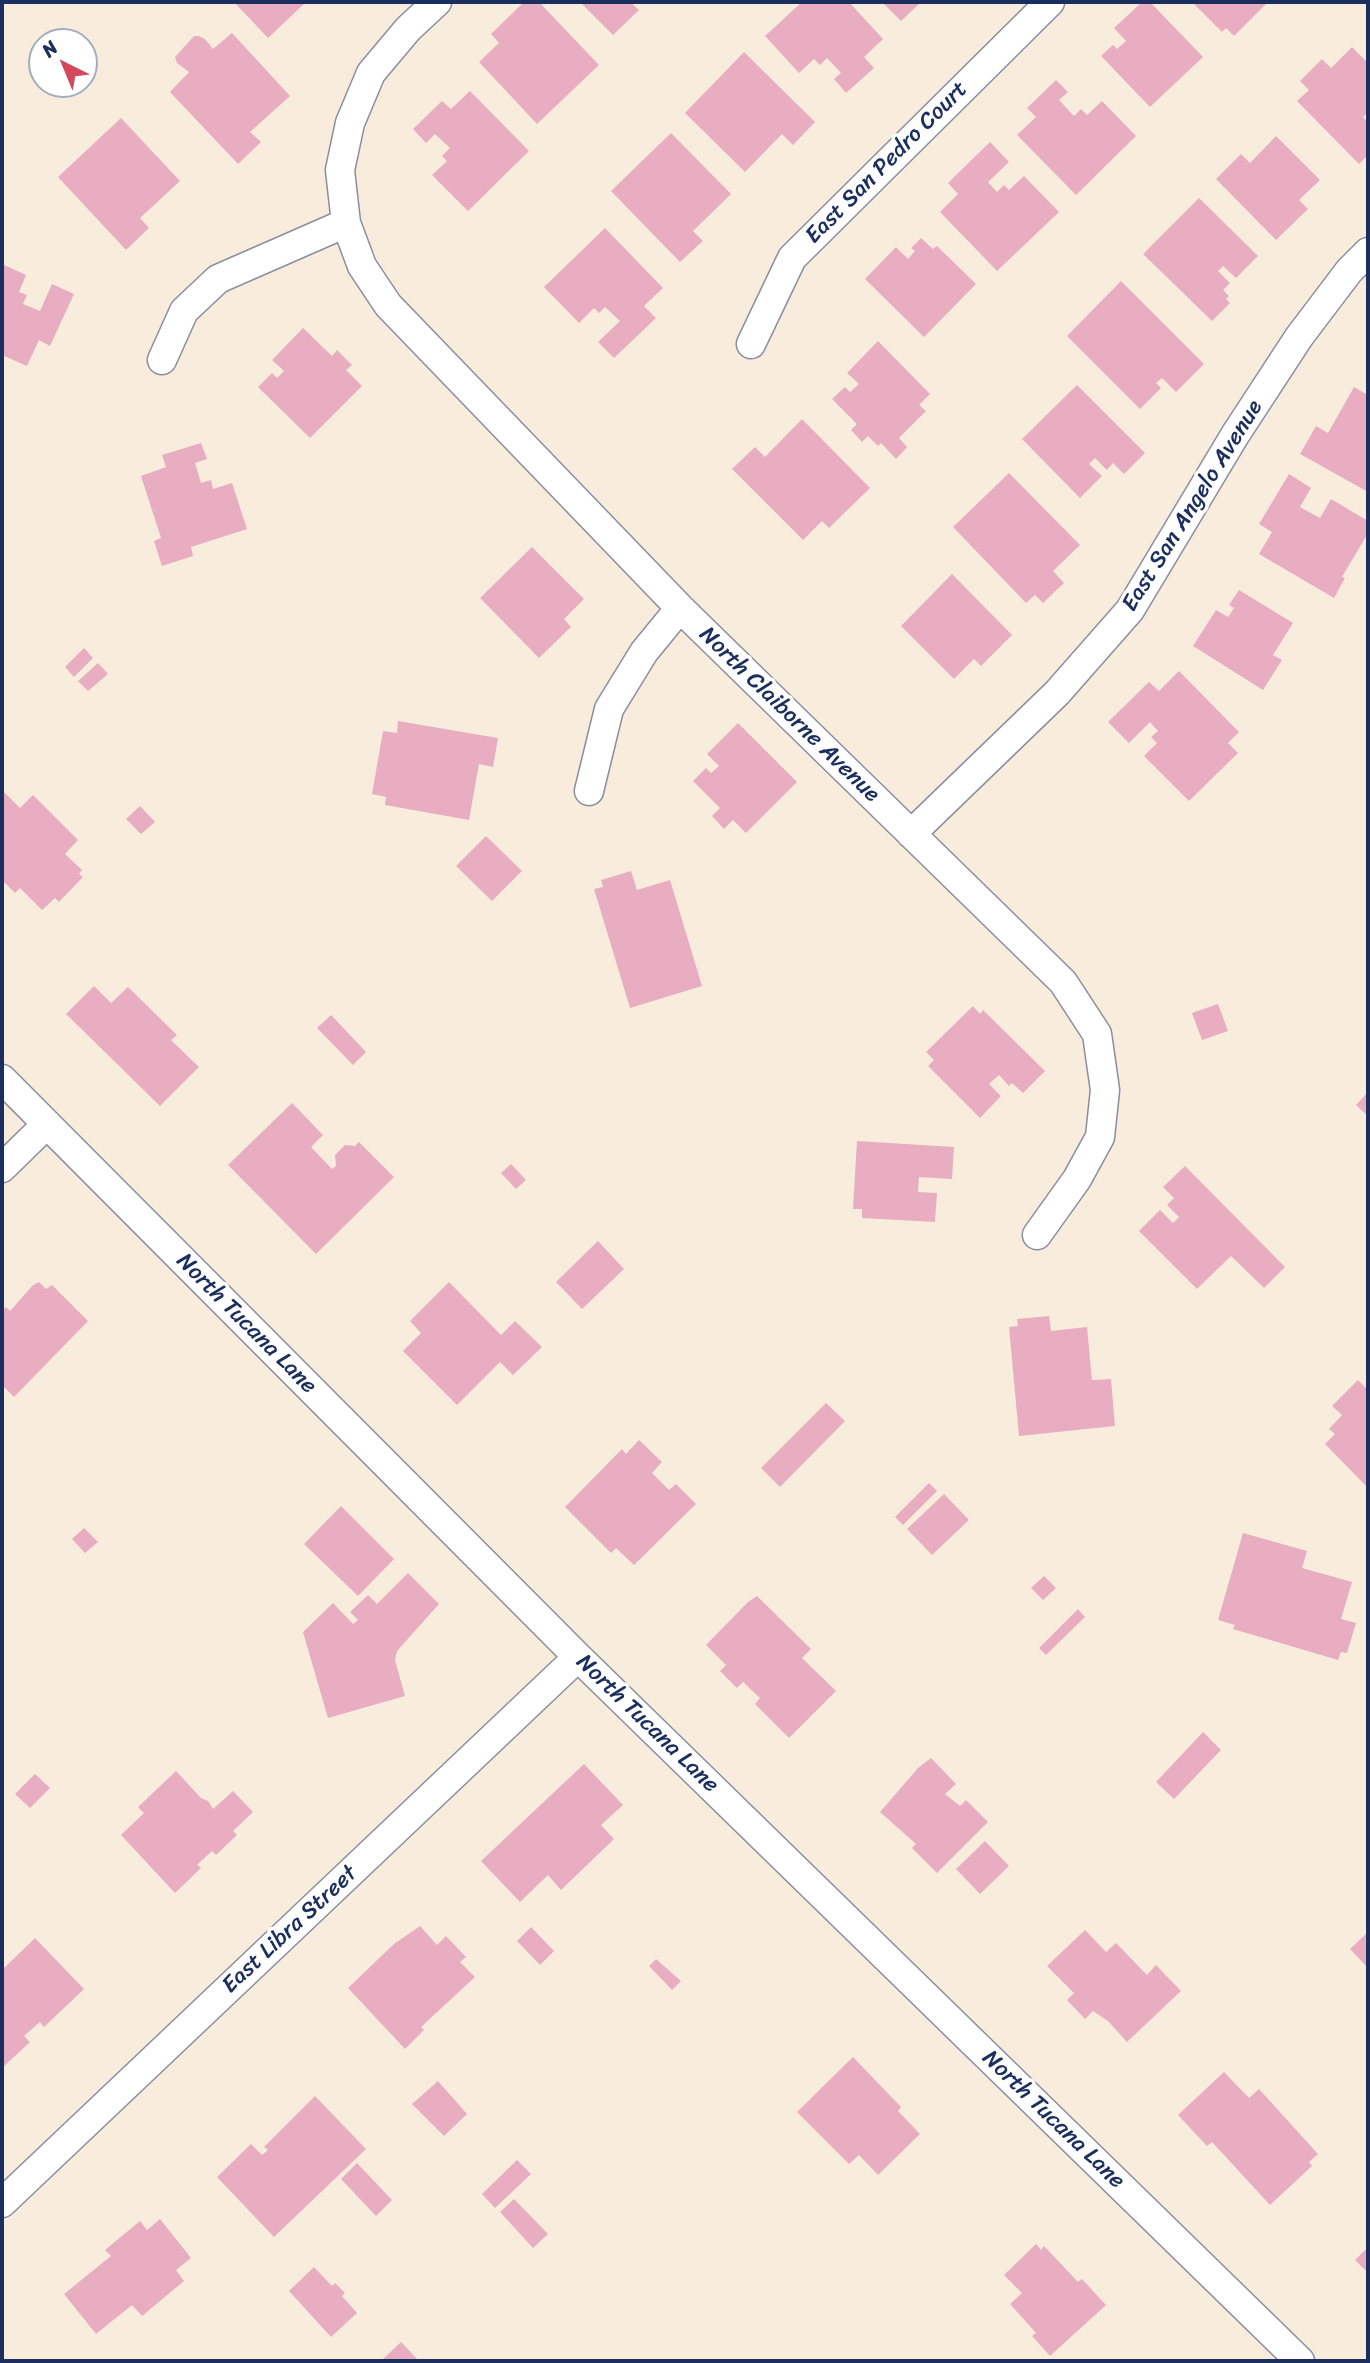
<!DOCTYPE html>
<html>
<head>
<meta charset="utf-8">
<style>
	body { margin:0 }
	#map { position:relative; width:1370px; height:2363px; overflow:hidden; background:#f8eddd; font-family:Sriracha,sans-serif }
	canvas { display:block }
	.frame { position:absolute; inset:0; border:4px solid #1b2f5e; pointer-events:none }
	.north { position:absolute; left:28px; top:28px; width:70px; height:70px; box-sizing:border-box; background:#fff; border:2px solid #a4acbf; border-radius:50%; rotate:317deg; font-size:19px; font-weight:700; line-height:28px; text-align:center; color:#1b2f5e }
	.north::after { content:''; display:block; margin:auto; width:24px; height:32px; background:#d1495b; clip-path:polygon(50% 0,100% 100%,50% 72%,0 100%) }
</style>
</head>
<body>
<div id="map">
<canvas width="1370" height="2363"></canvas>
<div class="frame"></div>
<div class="north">N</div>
</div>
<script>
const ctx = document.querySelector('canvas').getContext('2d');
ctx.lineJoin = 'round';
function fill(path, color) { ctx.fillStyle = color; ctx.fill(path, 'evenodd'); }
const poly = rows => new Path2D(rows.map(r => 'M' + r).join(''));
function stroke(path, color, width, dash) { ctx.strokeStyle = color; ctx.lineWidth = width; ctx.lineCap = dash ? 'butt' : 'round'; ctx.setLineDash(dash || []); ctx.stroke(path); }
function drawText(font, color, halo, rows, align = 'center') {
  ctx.font = font + ' Sriracha,sans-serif'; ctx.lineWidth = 7; ctx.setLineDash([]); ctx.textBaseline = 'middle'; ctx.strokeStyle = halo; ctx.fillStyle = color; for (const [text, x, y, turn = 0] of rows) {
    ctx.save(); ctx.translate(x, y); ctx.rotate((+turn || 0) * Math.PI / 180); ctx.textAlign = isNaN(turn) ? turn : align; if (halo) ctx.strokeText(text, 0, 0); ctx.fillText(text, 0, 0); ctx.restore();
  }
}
const building = poly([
	[234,2,306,2,268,38],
	[524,2,539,2,599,65,537,124,479,62,499,43,491,34],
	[580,2,630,2,639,10,613,35],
	[802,2,849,2,883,39,864,57,874,68,846,93,834,79,841,73,827,58,820,65,814,59,799,73,765,36],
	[882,2,921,2,901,21],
	[1142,2,1150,2,1203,57,1150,107,1101,56,1113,45,1117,49,1126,41,1114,28],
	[1192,2,1268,2,1234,36,1226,28,1222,32],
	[232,33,290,96,250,132,261,142,238,164,170,92,189,72,177,63,175,57,194,36,199,36,205,39,213,49],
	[1352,47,1368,63,1368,112,1363,117,1368,123,1368,155,1359,164,1297,101,1309,90,1300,81,1322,59,1331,68],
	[744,52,815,122,793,145,782,134,745,172,685,113],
	[1056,80,1068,92,1059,100,1074,116,1081,109,1087,115,1102,101,1136,136,1076,195,1017,135,1036,117,1027,108],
	[470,91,529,151,468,211,432,175,447,161,442,156,450,148,435,134,426,143,413,129,442,101,451,109],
	[121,118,180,181,140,218,149,228,126,250,58,177],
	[671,133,731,194,693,231,703,241,680,262,611,191],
	[1276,136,1320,180,1299,200,1308,209,1276,240,1216,179,1241,154,1250,163],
	[990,142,1009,162,988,182,997,192,1004,185,1009,190,1024,176,1059,212,997,271,940,212,958,194,948,183],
	[1199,198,1258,256,1236,278,1223,266,1218,271,1230,283,1223,290,1229,296,1226,299,1230,303,1212,321,1143,254],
	[605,228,663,288,644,306,656,318,614,358,598,342,620,321,605,307,599,313,594,308,579,323,544,287],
	[921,238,933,249,937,246,976,284,924,337,865,279,896,247,908,259,915,251,911,248],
	[2,264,26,275,19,292,27,295,23,304,40,311,52,284,74,294,50,346,39,340,27,366,2,355],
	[1121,281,1204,364,1176,392,1162,378,1156,383,1161,388,1140,409,1067,336],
	[303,328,332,356,337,350,352,365,346,370,362,386,310,438,258,387,272,373,277,378,284,371,272,360],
	[878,341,930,394,919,405,926,411,899,438,907,447,896,459,881,443,878,446,868,436,862,442,851,430,857,424,832,399,845,387,850,392,859,384,847,373],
	[1077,385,1145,453,1124,474,1113,463,1107,470,1095,458,1089,464,1102,476,1080,498,1022,439],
	[1354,387,1368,395,1368,492,1300,454,1316,426,1328,433],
	[802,419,870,488,829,528,822,521,803,540,732,469,755,447,765,457],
	[201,443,207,459,195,463,201,483,211,480,213,489,232,483,247,529,191,547,193,556,162,566,154,541,161,538,141,476,166,467,162,455],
	[1009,473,1080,545,1053,571,1064,583,1043,603,1035,595,1026,603,953,527],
	[1289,474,1311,488,1300,507,1320,518,1331,499,1368,521,1368,533,1342,577,1345,578,1334,598,1259,554,1272,532,1259,524],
	[532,547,584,599,564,619,571,627,539,658,480,598],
	[952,574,1012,635,981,666,974,659,954,679,901,626],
	[1239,590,1293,623,1273,655,1282,660,1263,690,1193,646,1216,610,1228,617,1234,608,1229,605],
	[84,648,93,658,74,677,65,667],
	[98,663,108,674,88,691,78,681],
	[1179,671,1239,732,1228,743,1238,753,1189,801,1144,756,1157,743,1151,737,1158,731,1150,722,1129,743,1108,722,1149,682,1159,691],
	[398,721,498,738,493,767,479,764,469,820,385,805,386,797,372,794,383,731,397,733],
	[738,723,797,782,746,833,733,820,724,829,712,816,720,808,693,781,706,768,711,773,719,766,707,754],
	[2,790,20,808,33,795,78,840,65,854,82,870,79,874,83,877,59,902,55,898,42,910,20,888,15,893,2,880],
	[140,806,155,822,141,834,126,819],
	[486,836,522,871,492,901,456,866],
	[631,871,637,890,670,880,702,986,630,1008,594,889,603,887,601,880],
	[94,986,111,1003,128,987,177,1035,171,1040,199,1067,160,1106,66,1014],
	[1218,1004,1228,1031,1202,1040,1192,1013],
	[973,1006,980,1014,983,1010,1045,1071,1023,1093,1012,1083,1009,1086,999,1075,989,1084,1001,1096,980,1118,928,1066,934,1060,926,1052],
	[331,1015,366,1052,353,1065,317,1028],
	[1368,1092,1368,1116,1356,1105],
	[292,1103,323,1135,311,1147,332,1169,336,1166,335,1155,345,1145,355,1146,359,1142,394,1177,316,1254,228,1165],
	[857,1141,954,1147,952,1179,919,1177,918,1192,937,1193,935,1222,862,1218,862,1209,853,1209],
	[511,1164,526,1180,516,1189,501,1173],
	[1185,1166,1285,1267,1264,1288,1231,1256,1197,1289,1139,1231,1160,1210,1173,1223,1179,1217,1167,1205,1174,1198,1163,1187],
	[598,1241,624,1269,582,1309,556,1282],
	[39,1282,46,1289,52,1285,88,1321,14,1397,2,1385,2,1312,6,1307,10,1311,33,1285],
	[449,1282,501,1335,515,1321,542,1347,513,1375,500,1362,457,1405,403,1351,421,1333,410,1321],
	[1049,1316,1051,1331,1087,1327,1092,1380,1111,1379,1115,1426,1019,1436,1009,1327,1018,1326,1017,1319],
	[1358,1380,1368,1390,1368,1488,1325,1444,1335,1434,1329,1429,1342,1415,1332,1406],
	[826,1403,845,1421,780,1487,761,1468],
	[639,1440,662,1462,652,1473,669,1490,676,1484,696,1504,634,1565,616,1548,611,1553,565,1507,622,1449,626,1454],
	[929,1483,937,1491,903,1525,895,1517],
	[944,1494,969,1520,932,1555,907,1529],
	[341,1506,394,1559,358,1596,304,1544],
	[84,1528,98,1542,85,1553,72,1539],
	[1243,1533,1307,1551,1302,1568,1352,1582,1341,1619,1356,1623,1347,1653,1341,1652,1338,1660,1233,1629,1235,1625,1218,1620],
	[408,1573,439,1604,397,1651,395,1660,405,1696,328,1718,303,1632,333,1603,353,1624,358,1620,350,1612,368,1595,377,1604],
	[1044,1576,1056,1588,1043,1600,1031,1588],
	[757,1596,811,1649,802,1658,836,1691,789,1738,755,1704,760,1698,743,1682,737,1688,720,1671,726,1665,706,1645,748,1602],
	[1078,1609,1085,1617,1046,1655,1039,1648],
	[1203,1732,1221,1750,1174,1799,1156,1782],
	[931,1758,956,1784,945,1794,960,1806,966,1800,988,1822,937,1873,912,1848,916,1844,880,1812,918,1768],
	[584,1764,623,1805,601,1825,614,1839,561,1890,548,1875,520,1902,481,1861],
	[176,1771,201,1798,208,1801,213,1809,233,1791,253,1812,233,1831,237,1835,216,1855,212,1851,197,1865,201,1868,175,1893,121,1835,144,1813,138,1807],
	[35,1774,50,1788,30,1808,15,1794],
	[985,1841,1009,1866,980,1894,956,1869],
	[420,1926,437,1945,446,1936,466,1957,460,1962,475,1977,421,2027,424,2030,405,2049,348,1988,394,1944],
	[531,1927,554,1951,540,1965,517,1941],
	[1085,1930,1106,1952,1116,1943,1147,1975,1156,1965,1181,1991,1127,2042,1108,2021,1093,2011,1085,2019,1067,2000,1074,1993,1047,1966],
	[1368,1932,1368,1968,1350,1949],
	[35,1938,84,1989,44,2027,40,2022,24,2036,30,2042,2,2068,2,1970],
	[656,1959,681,1981,672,1990,649,1966],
	[853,2057,901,2107,898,2111,920,2134,878,2175,859,2155,849,2164,797,2112],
	[1224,2072,1249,2098,1259,2089,1318,2154,1309,2162,1312,2166,1270,2205,1212,2142,1207,2146,1178,2115],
	[438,2081,467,2114,444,2136,412,2104],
	[315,2096,366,2149,274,2237,217,2177,251,2144,262,2155,268,2150,264,2147],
	[517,2160,531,2174,495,2208,482,2194],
	[357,2163,392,2200,376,2216,341,2179],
	[514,2199,548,2234,533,2248,500,2212],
	[160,2219,191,2258,176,2270,184,2281,142,2316,132,2305,96,2334,64,2294,111,2256,105,2250,140,2221,147,2230],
	[1036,2244,1041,2250,1044,2246,1078,2282,1082,2279,1106,2305,1050,2356,1032,2336,1036,2333,1010,2304,1022,2293,1004,2275],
	[1368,2247,1368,2273,1355,2260],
	[314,2267,332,2286,335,2283,345,2293,342,2296,357,2313,331,2337,289,2291],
	[401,2342,419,2361,381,2361]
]);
const street = poly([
	[437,2,408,29,371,73,350,123,340,170,346,223,362,266,388,305,680,608,1063,982,1097,1034,1105,1090,1100,1137,1077,1179,1037,1235],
	[751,344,792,258,1050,2],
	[162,360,184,311,218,279,346,223],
	[589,791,609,709,644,652,680,608],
	[911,834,1057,693,1130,610,1235,435,1299,337,1349,271,1368,252],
	[2,1079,578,1657,1300,2361],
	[2,1168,47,1124],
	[2,2203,578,1657]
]);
const streetNames = [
	["East San Pedro Court",887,163,-45],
	["East San Angelo Avenue",1193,506,-58],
	["North Claiborne Avenue",789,715,44],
	["North Tucana Lane",246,1324,45],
	["North Tucana Lane",647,1724,44],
	["East Libra Street",290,1930,-43],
	["North Tucana Lane",1053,2120,44]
];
fill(building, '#e8adc1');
stroke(street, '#8a8e9e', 31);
stroke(street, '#fff', 28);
drawText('23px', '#1b2f5e', '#fff', streetNames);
</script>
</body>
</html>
